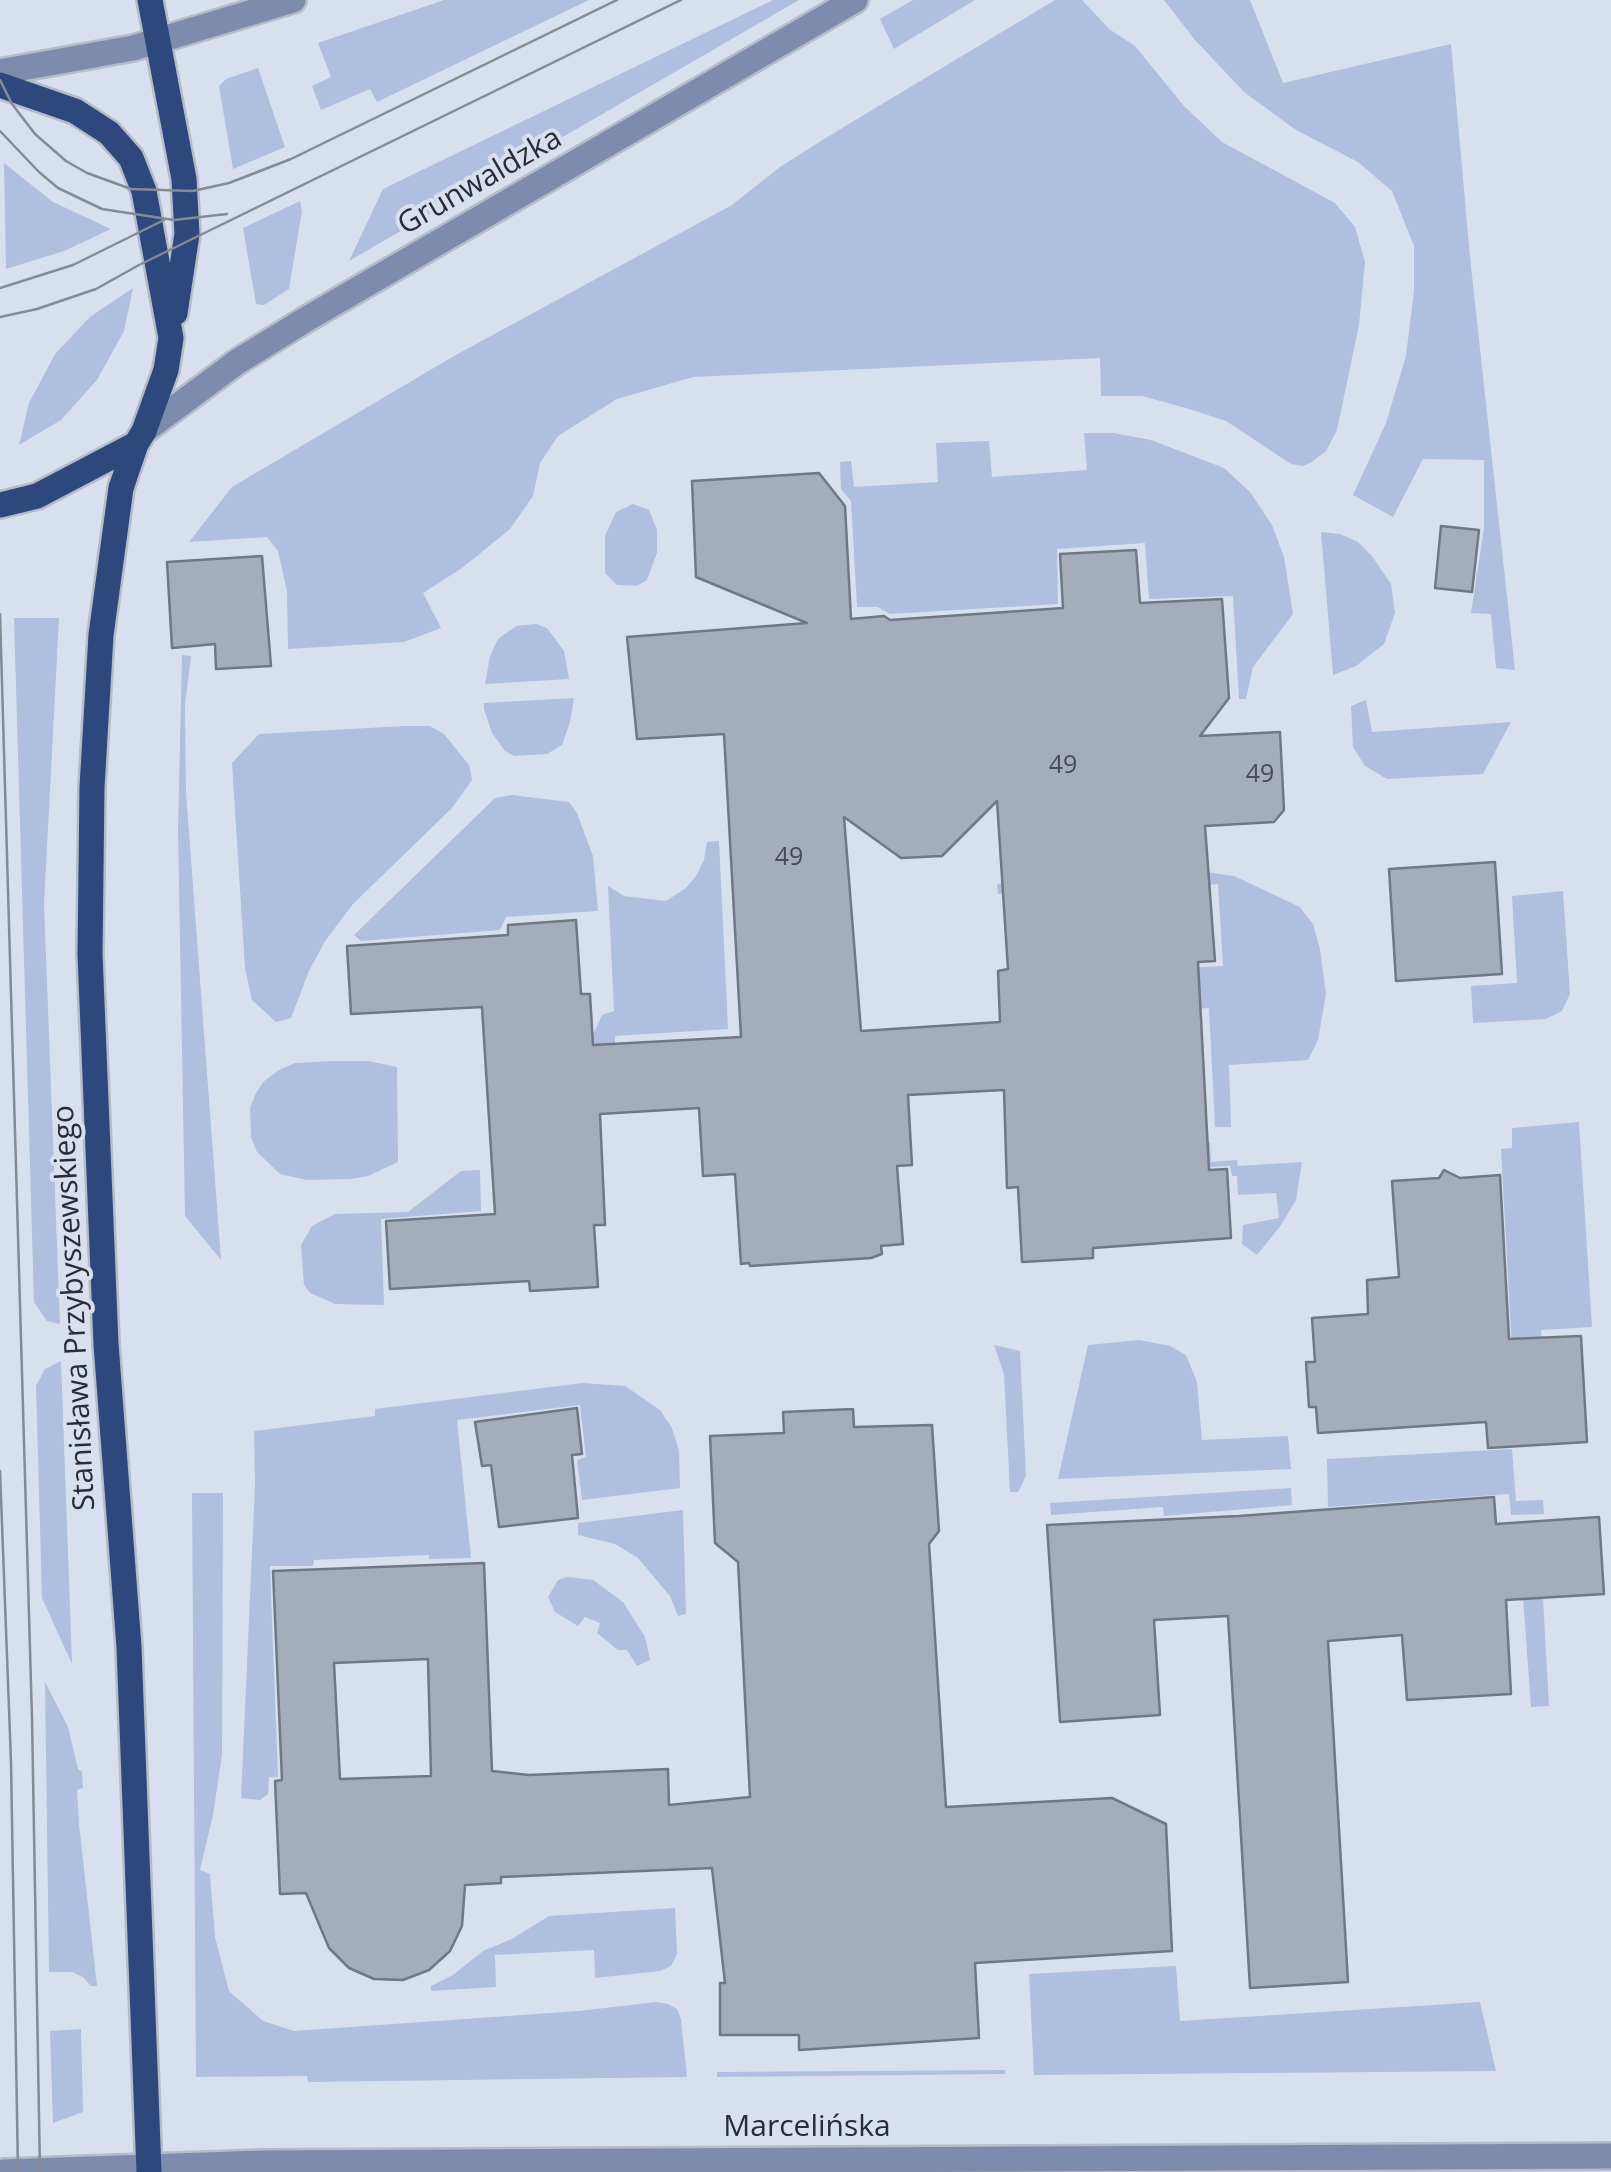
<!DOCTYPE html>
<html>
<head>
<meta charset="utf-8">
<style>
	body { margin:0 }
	canvas { display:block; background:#d8e0ef }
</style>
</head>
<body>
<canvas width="1611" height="2172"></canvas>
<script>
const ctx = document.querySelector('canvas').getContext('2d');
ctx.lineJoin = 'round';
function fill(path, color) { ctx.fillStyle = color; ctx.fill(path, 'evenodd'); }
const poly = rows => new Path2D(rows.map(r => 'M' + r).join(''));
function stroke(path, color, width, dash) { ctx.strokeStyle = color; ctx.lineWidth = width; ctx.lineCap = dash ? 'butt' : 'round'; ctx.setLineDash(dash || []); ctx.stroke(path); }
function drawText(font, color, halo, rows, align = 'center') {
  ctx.font = font + ' "Open Sans",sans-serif'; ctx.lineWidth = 8; ctx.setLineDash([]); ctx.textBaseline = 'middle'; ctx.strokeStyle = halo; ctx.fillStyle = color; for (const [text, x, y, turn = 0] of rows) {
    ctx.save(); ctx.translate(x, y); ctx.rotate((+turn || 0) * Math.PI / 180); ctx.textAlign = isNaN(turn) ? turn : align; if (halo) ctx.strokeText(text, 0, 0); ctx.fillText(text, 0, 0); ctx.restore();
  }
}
const green = poly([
	[444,0,589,0,377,102,370,89,321,110,312,86,331,77,318,43],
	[773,0,799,0,349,261,383,189],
	[913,0,975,0,894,49,880,19],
	[1055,0,1082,0,1109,29,1135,46,1184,106,1222,142,1335,203,1355,227,1365,262,1359,325,1337,430,1326,451,1312,462,1303,466,1291,464,1226,421,1186,408,1142,396,1101,396,1100,358,693,377,617,399,558,436,540,463,533,496,510,529,462,568,423,593,441,628,404,642,288,649,287,591,278,551,267,537,189,542,232,487,454,356,732,205,780,167,824,139],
	[1164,0,1250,0,1283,83,1451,44,1470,257,1515,670,1496,668,1491,614,1471,613,1484,528,1484,460,1423,459,1393,517,1353,495,1386,423,1406,356,1414,291,1414,246,1392,191,1358,162,1296,130,1244,92,1195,40],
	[258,68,285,147,233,169,219,86,226,79],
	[4,163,53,202,111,229,64,251,6,269],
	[300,201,302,211,289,289,264,305,256,304,243,228],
	[133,288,124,331,97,380,61,420,19,445,29,403,55,354,90,317],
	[1084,433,1114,433,1151,440,1224,468,1250,492,1272,525,1284,557,1293,614,1253,667,1246,699,1239,699,1233,596,1149,599,1145,543,1057,549,1058,604,890,614,878,607,857,607,851,501,841,489,840,462,851,461,854,487,938,482,936,443,989,441,992,477,1087,470],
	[633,504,649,510,657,530,657,553,647,580,637,586,617,585,605,573,605,536,616,512],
	[1321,532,1340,534,1358,542,1372,556,1391,584,1395,613,1384,644,1356,666,1333,675],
	[14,618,59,618,44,904,60,1324,47,1321,34,1302],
	[536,624,547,628,564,651,569,679,485,684,490,656,498,639,516,626],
	[182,655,191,656,185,705,186,792,221,1260,185,1216,178,831],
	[574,698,570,722,562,745,547,754,514,756,505,751,492,733,484,709,484,703],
	[1366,700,1372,732,1511,722,1483,774,1387,779,1365,766,1353,747,1351,706],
	[404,726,430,726,444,734,469,765,472,780,452,808,353,904,325,941,309,971,291,1018,276,1022,252,1000,245,968,232,763,259,734],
	[512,795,569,802,577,813,593,856,598,911,506,917,500,930,361,941,354,935,495,798],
	[719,841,728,1029,615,1036,615,1050,594,1049,592,1037,602,1015,614,1011,608,886,624,896,666,901,686,888,696,876,704,860,707,842],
	[1146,872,1206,872,1234,876,1300,907,1313,924,1320,949,1326,994,1318,1040,1308,1060,1229,1065,1231,1127,1215,1127,1209,1008,1109,1015,1106,972,1223,966,1218,884,1077,896,1075,887,998,894,997,884],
	[1563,891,1570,994,1562,1011,1546,1019,1473,1023,1471,986,1517,983,1512,896],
	[332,1061,368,1061,397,1067,398,1162,368,1176,351,1179,307,1180,280,1174,257,1152,251,1137,250,1108,255,1095,263,1082,279,1070,295,1063],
	[1579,1122,1592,1327,1541,1330,1542,1350,1512,1351,1501,1149,1512,1148,1512,1128],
	[1210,1142,1211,1162,1237,1160,1238,1166,1302,1162,1296,1200,1281,1225,1257,1255,1242,1244,1243,1225,1279,1218,1276,1193,1238,1195,1237,1176,1232,1176,1230,1166,1122,1171,1120,1148],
	[480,1170,481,1211,381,1219,384,1305,335,1304,310,1293,304,1285,301,1245,312,1226,335,1214,408,1212,461,1171],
	[1139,1340,1170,1346,1186,1355,1197,1382,1202,1440,1288,1436,1291,1469,1058,1479,1088,1345],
	[994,1345,1020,1351,1026,1476,1018,1492,1010,1492,1004,1374],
	[61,1361,72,1664,42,1598,36,1386,45,1369],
	[583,1383,625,1386,660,1410,672,1428,679,1451,680,1488,582,1500,577,1460,586,1457,580,1405,457,1420,471,1558,429,1559,429,1555,314,1560,313,1566,270,1566,278,1777,269,1777,268,1794,260,1800,241,1798,255,1485,254,1431,375,1416,375,1409],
	[1512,1449,1516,1501,1543,1500,1544,1514,1511,1515,1509,1494,1328,1507,1327,1459],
	[1291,1488,1292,1505,1164,1516,1163,1507,1051,1515,1050,1503],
	[192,1493,223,1493,222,1755,213,1815,200,1870,210,1874,215,1937,229,1991,263,2021,294,2031,579,2011,656,2002,668,2004,677,2009,681,2019,687,2077,308,2082,307,2076,196,2077],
	[683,1510,686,1614,678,1616,670,1596,638,1558,615,1544,578,1535,578,1523],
	[1539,1526,1549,1706,1531,1707,1518,1528],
	[567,1577,593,1580,623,1602,645,1637,650,1660,637,1666,627,1650,618,1650,597,1633,600,1623,585,1617,578,1626,555,1612,548,1597,558,1580],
	[45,1682,68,1727,78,1769,82,1772,83,1788,77,1790,79,1824,97,1986,91,1986,83,1977,72,1972,49,1972],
	[675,1908,677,1954,671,1966,660,1971,595,1978,594,1950,495,1955,496,1987,431,1991,431,1986,453,1975,483,1951,512,1939,549,1916],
	[1176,1966,1180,2021,1480,2002,1496,2071,1034,2075,1029,1974],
	[81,2029,83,2112,53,2123,50,2031],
	[1005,2070,1005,2074,717,2077,717,2072]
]);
const building = poly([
	[819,473,845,506,851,619,884,616,890,620,1063,608,1060,554,1136,550,1140,603,1222,599,1229,698,1200,736,1280,732,1284,810,1274,822,1205,826,1215,961,1198,962,1209,1170,1227,1169,1231,1238,1093,1248,1093,1258,1022,1262,1018,1187,1007,1188,1004,1090,908,1095,912,1165,897,1166,903,1244,881,1246,882,1254,871,1258,750,1266,749,1263,741,1264,735,1174,703,1176,699,1108,600,1114,605,1225,594,1225,598,1287,530,1291,529,1281,390,1289,386,1221,495,1214,482,1007,351,1014,347,946,508,935,508,925,576,920,581,994,590,994,593,1045,741,1037,724,734,637,739,627,637,807,623,696,577,692,481,819,473],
	[997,801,1008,969,998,971,1000,1022,861,1031,844,817,901,858,942,856,997,801],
	[1441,526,1479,530,1472,592,1435,588,1441,526],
	[262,556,271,666,216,669,215,644,172,648,167,562,262,556],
	[1495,862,1502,974,1396,981,1389,869,1495,862],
	[1444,1170,1460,1178,1500,1175,1509,1339,1581,1336,1587,1442,1488,1448,1486,1422,1318,1433,1316,1407,1309,1407,1306,1362,1315,1362,1312,1318,1368,1314,1367,1280,1399,1277,1392,1181,1439,1178,1444,1170],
	[577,1408,582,1454,572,1455,578,1518,499,1527,491,1465,482,1466,475,1422,577,1408],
	[853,1409,854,1427,932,1425,939,1531,929,1544,946,1807,1112,1798,1166,1824,1172,1951,975,1963,979,2038,799,2050,799,2035,720,2035,720,1983,725,1983,712,1868,501,1877,501,1883,465,1885,462,1926,450,1951,429,1970,403,1980,374,1979,349,1968,329,1948,306,1893,280,1894,275,1781,282,1780,273,1571,484,1563,492,1771,529,1775,668,1769,669,1805,750,1797,738,1562,715,1543,710,1436,784,1433,783,1412,853,1409],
	[428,1659,431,1776,340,1779,334,1663,428,1659],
	[1494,1497,1496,1524,1599,1517,1604,1594,1506,1600,1511,1694,1407,1700,1402,1635,1328,1641,1348,1982,1250,1988,1228,1616,1154,1620,1160,1715,1060,1722,1047,1525,1239,1516,1494,1497]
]);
const minor = poly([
	[0,72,133,48,293,0],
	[144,431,237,362,305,320,855,0],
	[4,2172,262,2163,1611,2156]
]);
const major = poly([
	[150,0,184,179,187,234,175,313],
	[0,85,75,111,109,133,131,158,144,191,171,338,166,370,144,431,136,444,37,496,0,505],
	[136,444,121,488,101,635,92,787,90,954,106,1344,129,1647,149,2172]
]);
const tram = poly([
	[0,80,12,104,35,134,66,161,87,173,131,189,193,191,229,183,291,159,617,0],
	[0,131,39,172,58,188,102,209,174,220,227,214],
	[0,288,73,265,164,220],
	[0,317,37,309,96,289,139,265,681,0],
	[0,614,32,1718,40,2172],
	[0,1471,11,1762,18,2172]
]);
const numberNames = [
	["49",1063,766],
	["49",1260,775],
	["49",789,858]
];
const streetNames = [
	["Grunwaldzka",480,182,-30],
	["Stanisława Przybyszewskiego",75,1308,-93],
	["Marcelińska",807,2127]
];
fill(green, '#afbfde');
fill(building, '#a5acbb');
stroke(building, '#707785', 2.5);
stroke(minor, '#b5bcc9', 30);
stroke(major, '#b5bcc9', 30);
stroke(minor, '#7d8cac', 25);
stroke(major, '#2e477c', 25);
stroke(tram, '#858b95', 2.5);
drawText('25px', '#484c54', null, numberNames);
drawText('30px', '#292c32', '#d8e0ef', streetNames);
</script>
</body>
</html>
